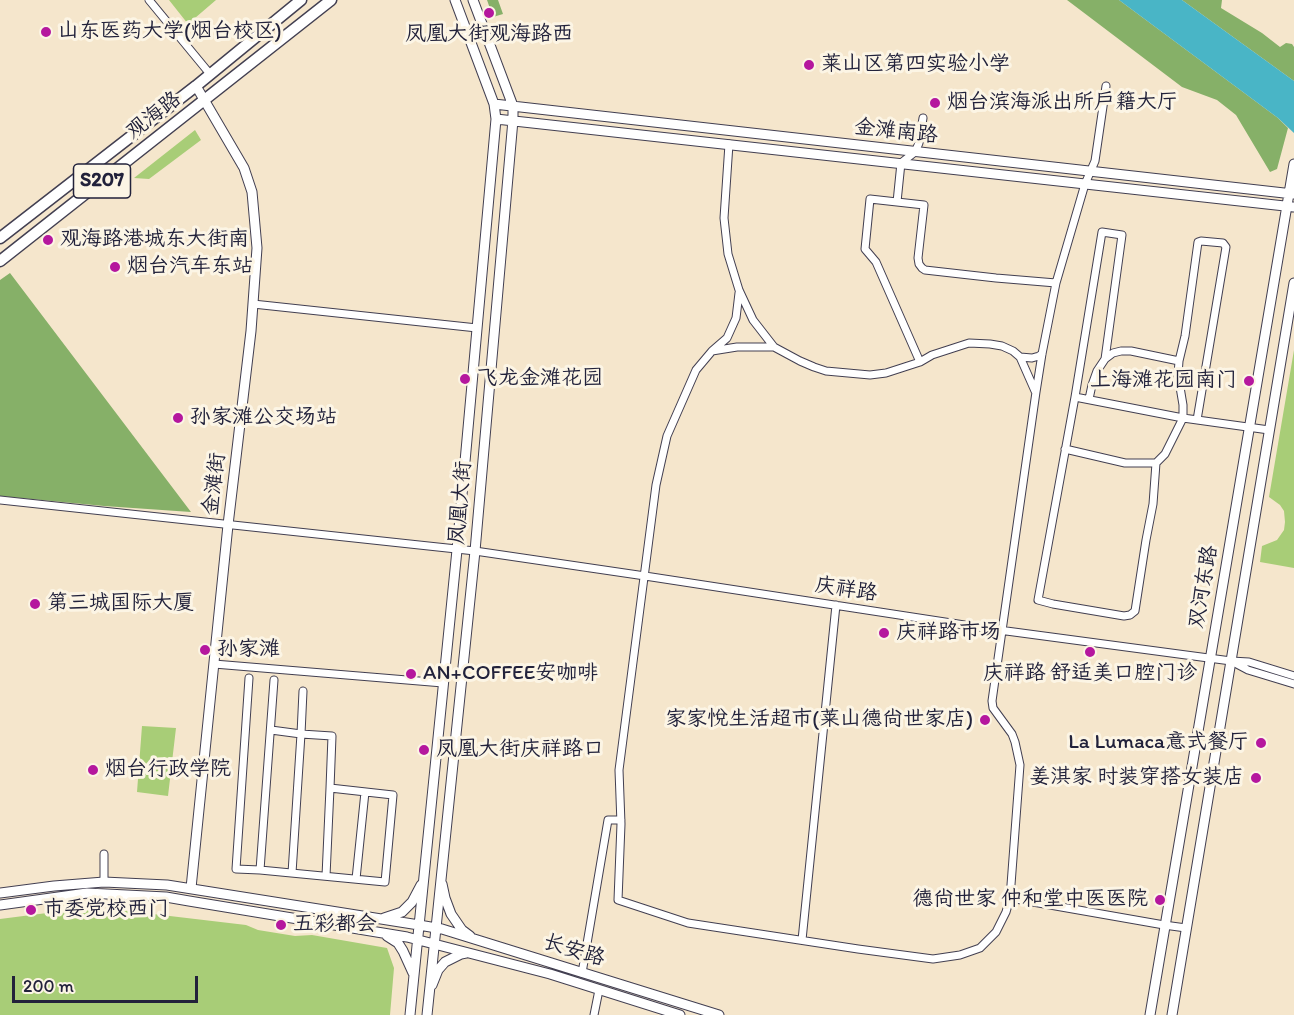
<!DOCTYPE html>
<html>
<head>
<meta charset="utf-8">
<style>
	body { margin:0 }
	#map { position:relative; width:1294px; height:1015px; overflow:hidden; background:#f5e6cc; font-family:Itim,sans-serif }
	canvas { display:block }
	.scale { position:absolute; left:12px; top:976px; width:186px; height:27px; box-sizing:border-box; border:3px solid #22223b; border-top:0; padding-left:8px; font-size:18px; line-height:21px; white-space:nowrap; color:#22223b; -webkit-text-stroke:4px #fcf5e5; paint-order:stroke }
</style>
</head>
<body>
<div id="map">
<canvas width="1294" height="1015"></canvas>
<div class="scale">200 m</div>
</div>
<script>
const ctx = document.querySelector('canvas').getContext('2d');
ctx.lineJoin = 'round';
function fill(path, color) { ctx.fillStyle = color; ctx.fill(path, 'evenodd'); }
const poly = rows => new Path2D(rows.map(r => 'M' + r).join(''));
function stroke(path, color, width, dash) { ctx.strokeStyle = color; ctx.lineWidth = width; ctx.lineCap = dash ? 'butt' : 'round'; ctx.setLineDash(dash || []); ctx.stroke(path); }
function drawText(font, color, halo, rows, align = 'center') {
  ctx.font = font + ' Itim,"LXGW WenKai TC",sans-serif'; ctx.lineWidth = 6; ctx.setLineDash([]); ctx.textBaseline = 'middle'; ctx.strokeStyle = halo; ctx.fillStyle = color; for (const [text, x, y, turn = 0] of rows) {
    ctx.save(); ctx.translate(x, y); ctx.rotate((+turn || 0) * Math.PI / 180); ctx.textAlign = isNaN(turn) ? turn : align; if (halo) ctx.strokeText(text, 0, 0); ctx.fillText(text, 0, 0); ctx.restore();
  }
}
const green = poly([
	[169,0,216,0,188,24],
	[195,130,201,140,149,179,134,178],
	[1294,350,1294,568,1260,562,1262,546,1277,540,1284,530,1285,522,1284,511,1280,505,1269,497],
	[142,726,176,728,168,796,137,792],
	[94,909,119,910,246,925,258,930,295,936,312,935,387,948,394,968,390,1015,0,1015,0,919,47,913]
]);
const forest = poly([
	[487,0,498,0,503,14,493,17],
	[1067,0,1119,0,1278,118,1288,128,1277,169,1270,172,1236,115,1217,100,1182,87],
	[1182,0,1222,0,1221,8,1262,33,1280,47,1286,43,1292,44,1294,47,1294,81],
	[10,273,191,512,104,506,0,496,0,280]
]);
const water = poly([
	[1119,0,1182,0,1294,81,1294,133,1278,118]
]);
const street = poly([
	[149,0,210,74],
	[1106,86,1095,161,1085,184,1056,283,1042,354,1036,392,992,701,993,708,1012,734,1015,742,1020,765,1010,898,1164,925,1186,928],
	[923,118,919,143,915,152,901,163,897,202,924,205,918,258,919,264,922,268,925,270,996,278,1056,283],
	[729,144,724,218,728,254,739,290,753,320,774,347,800,361,814,367,826,371,870,375,886,373,920,362,932,355,969,343,990,344,1002,346,1013,351,1020,357,1035,391],
	[897,202,870,199,865,249,876,262,920,362],
	[253,304,477,328],
	[774,347,737,347,712,351,696,370,667,436,656,485,619,770,621,824,618,900,688,923,858,949,933,959,960,955,980,948,996,932,1006,912,1010,898],
	[712,351,727,338,736,318,739,293],
	[1020,357,1032,358,1039,356,1042,354],
	[1105,359,1122,235,1102,232,1075,397,1038,600,1053,604,1124,616,1130,615,1135,611,1146,540,1153,504,1156,463,1165,454,1183,418,1183,405,1178,375,1179,361,1185,336,1198,242,1201,241,1223,243,1226,247,1197,420],
	[1075,397,1183,418,1269,430],
	[1089,399,1092,385,1097,371,1105,359,1113,353,1121,351,1131,351,1179,361],
	[1065,449,1125,463,1156,463],
	[0,500,475,551,645,576,984,628,1231,661,1249,662,1294,676],
	[1233,662,1248,670,1294,684],
	[214,664,443,683],
	[249,678,236,869,260,870,274,680],
	[271,730,301,734,292,873],
	[260,870,385,882,393,795,330,788,332,736,301,734,303,691],
	[326,876,330,788],
	[356,879,365,792],
	[104,882,104,854],
	[802,940,836,605],
	[582,973,608,820,621,820],
	[594,1015,599,990]
]);
const secondary = poly([
	[494,104,1293,194],
	[496,119,1294,207],
	[442,884,445,898,451,914,462,930,470,936],
	[191,888,228,525,251,331,257,248,252,192,244,168,196,86],
	[0,893,54,886,104,882,167,885,419,925,442,929,719,1015],
	[0,905,87,893,166,897,189,901,407,937,550,974,680,1015],
	[384,918,402,912,412,902,421,885],
	[387,936,398,943,403,951,413,973],
	[432,985,438,970,445,962,461,954,466,953],
	[410,1015,457,550,496,119,494,104,455,0],
	[427,1015,475,551,513,120,513,106,473,0],
	[1150,1015,1294,164],
	[1172,1015,1294,283]
]);
const primary = poly([
	[0,238,196,86,301,0],
	[0,261,331,0]
]);
const markers = [
	[489,13,6,"#b5179e"],
	[46,32,6,"#b5179e"],
	[809,65,6,"#b5179e"],
	[935,103,6,"#b5179e"],
	[48,240,6,"#b5179e"],
	[115,267,6,"#b5179e"],
	[465,379,6,"#b5179e"],
	[1249,381,6,"#b5179e"],
	[178,418,6,"#b5179e"],
	[35,604,6,"#b5179e"],
	[884,633,6,"#b5179e"],
	[205,650,6,"#b5179e"],
	[1090,652,6,"#b5179e"],
	[411,674,6,"#b5179e"],
	[985,720,6,"#b5179e"],
	[1261,743,6,"#b5179e"],
	[424,750,6,"#b5179e"],
	[93,770,6,"#b5179e"],
	[1256,778,6,"#b5179e"],
	[1160,900,6,"#b5179e"],
	[31,910,6,"#b5179e"],
	[281,925,6,"#b5179e"]
];
const shields = [
	[102,181,57]
];
const shieldNames = [
	["S207",102,181]
];
const poiNames = [
	["山东医药大学(烟台校区)",58,32],
	["凤凰大街观海路西",489,35,"center"],
	["莱山区第四实验小学",821,65],
	["烟台滨海派出所户籍大厅",947,103],
	["观海路港城东大街南",60,240],
	["烟台汽车东站",127,267],
	["飞龙金滩花园",477,379],
	["上海滩花园南门",1237,381,"right"],
	["孙家滩公交场站",190,418],
	["第三城国际大厦",47,604],
	["庆祥路市场",896,633],
	["孙家滩",217,650],
	["AN+COFFEE安咖啡",423,674],
	["庆祥路 舒适美口腔门诊",1090,674,"center"],
	["家家悦生活超市(莱山德尚世家店)",973,720,"right"],
	["La Lumaca意式餐厅",1249,743,"right"],
	["凤凰大街庆祥路口",436,750],
	["烟台行政学院",105,770],
	["姜淇家 时装穿搭女装店",1244,778,"right"],
	["德尚世家 仲和堂中医医院",1148,900,"right"],
	["市委党校西门",43,910],
	["五彩都会",293,925]
];
const streetNames = [
	["观海路",154,116,-38],
	["金滩南路",896,132,6],
	["金滩街",215,484,-83],
	["凤凰大街",461,503,-85],
	["双河东路",1204,587,-80],
	["庆祥路",846,590,9],
	["长安路",574,951,17]
];
fill(green, '#a8cd77');
fill(forest, '#86b068');
fill(water, '#49b5c6');
stroke(street, '#423f51', 9);
stroke(secondary, '#423f51', 11);
stroke(primary, '#423f51', 13);
stroke(street, '#fff', 7);
stroke(secondary, '#fff', 9);
stroke(primary, '#fff', 10);
for (const [x, y, r, color] of markers) { const dot = new Path2D(); dot.arc(x, y, r, 0, 2 * Math.PI); ctx.fillStyle = color; ctx.fill(dot); stroke(dot, '#fcf5e5', 2); }
for (const [x, y, w] of shields) { const box = new Path2D(); box.roundRect(x - w / 2, y - 17, w, 34, 4.5); ctx.fillStyle = '#fcf5e5'; ctx.fill(box); stroke(box, '#22223b', 1.5); }
drawText('bold 20px', '#22223b', null, shieldNames);
drawText('21px', '#22223b', '#fcf5e5', poiNames, 'left');
drawText('21px', '#22223b', '#fcf5e5', streetNames);
</script>
</body>
</html>
